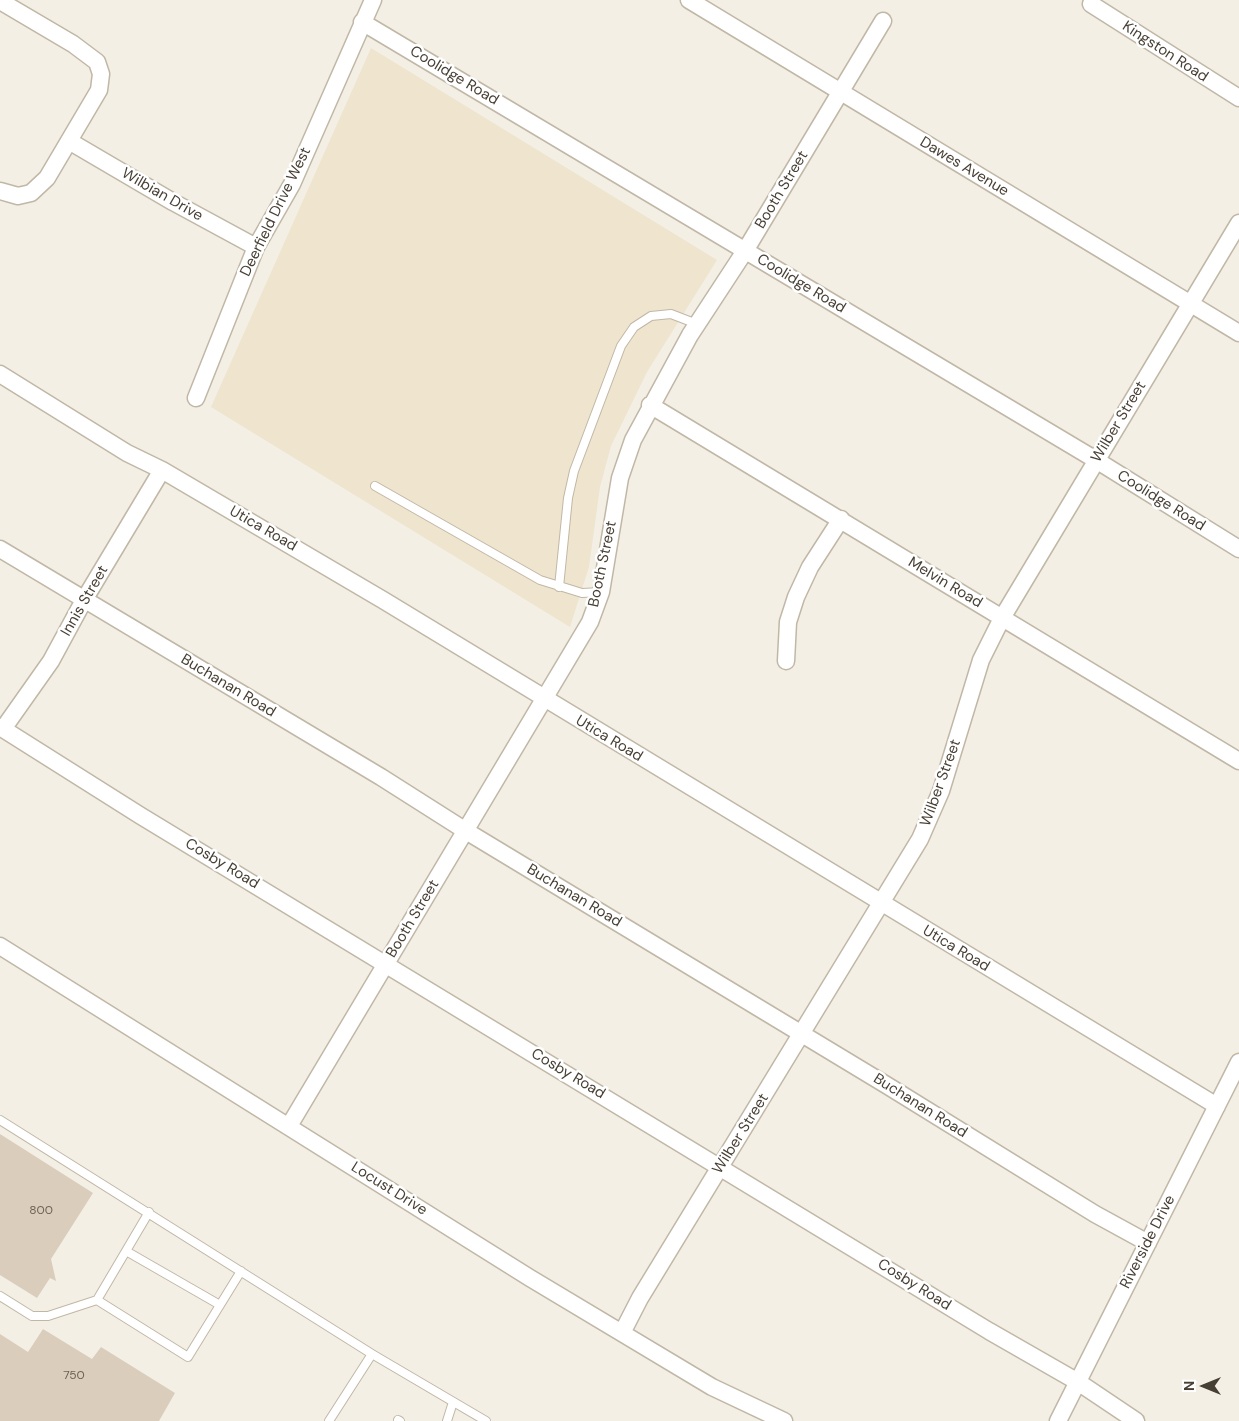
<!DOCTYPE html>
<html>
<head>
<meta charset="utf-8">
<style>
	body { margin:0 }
	#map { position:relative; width:1239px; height:1421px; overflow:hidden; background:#f4efe5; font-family:"DM Sans",sans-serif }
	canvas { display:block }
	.north { position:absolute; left:1179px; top:1361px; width:50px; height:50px; -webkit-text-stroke:4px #fff; paint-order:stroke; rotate:270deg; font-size:14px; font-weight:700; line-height:20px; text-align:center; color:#473f34 }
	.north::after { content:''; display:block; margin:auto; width:18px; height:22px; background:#473f34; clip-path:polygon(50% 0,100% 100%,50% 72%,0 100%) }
</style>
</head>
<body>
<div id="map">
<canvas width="1239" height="1421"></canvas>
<div class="north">N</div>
</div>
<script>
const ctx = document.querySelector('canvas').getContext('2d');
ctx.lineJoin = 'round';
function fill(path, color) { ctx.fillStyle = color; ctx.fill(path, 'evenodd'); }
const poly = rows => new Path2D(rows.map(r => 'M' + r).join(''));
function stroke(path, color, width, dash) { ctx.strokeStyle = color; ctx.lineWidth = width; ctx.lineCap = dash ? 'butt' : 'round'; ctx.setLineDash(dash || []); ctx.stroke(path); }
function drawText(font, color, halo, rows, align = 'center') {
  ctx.font = font + ' "DM Sans",sans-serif'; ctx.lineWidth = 5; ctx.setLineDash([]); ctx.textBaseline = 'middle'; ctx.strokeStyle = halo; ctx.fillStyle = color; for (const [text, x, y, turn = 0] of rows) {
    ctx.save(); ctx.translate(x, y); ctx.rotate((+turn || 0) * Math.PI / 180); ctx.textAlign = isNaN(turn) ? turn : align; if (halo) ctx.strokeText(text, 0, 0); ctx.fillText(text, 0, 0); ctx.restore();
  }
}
const education = poly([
	[371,48,717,260,647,372,611,446,600,487,589,567,570,627,211,407]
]);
const building = poly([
	[0,1134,93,1193,51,1259,56,1281,50,1278,37,1298,0,1275],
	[43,1329,92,1359,101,1347,175,1393,159,1421,0,1421,0,1334,28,1352]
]);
const service = poly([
	[375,486,540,580,582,593,601,592],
	[559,587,568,498,574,471,621,346,634,327,651,316,671,314,697,324],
	[0,1120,372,1354,486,1421],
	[149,1212,97,1300,188,1357,241,1271],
	[126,1251,220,1305],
	[0,1296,32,1316,48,1316,97,1300],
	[398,1420,400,1421],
	[329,1421,372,1354],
	[447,1421,453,1402]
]);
const minor = poly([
	[689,0,1239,333],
	[0,1,73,44,97,62,101,74,99,90,47,178,31,193,18,196,0,191],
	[1091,4,1239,98],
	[362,22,1096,460,1239,549],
	[69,141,173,202,256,247],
	[0,374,127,453,162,470,383,600,1217,1106],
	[196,398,256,247,292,184,373,0],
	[650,405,1239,761],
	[0,549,381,777,466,831,888,1086,1095,1214,1148,1243],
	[786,661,788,622,796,597,810,567,841,519],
	[0,727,141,816,989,1331,1078,1382,1136,1421],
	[3,729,51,661,84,600,162,470],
	[0,946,530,1278,712,1387,784,1421],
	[289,1126,590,622,601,592,620,478,633,440,690,335,745,251,883,21],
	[622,1333,640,1298,920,839,941,791,981,660,1002,618,1239,223],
	[1058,1421,1239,1062]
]);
const numberNames = [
	["800",41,1211],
	["750",74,1376]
];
const streetNames = [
	["Kingston Road",1165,52,33],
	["Coolidge Road",454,76,31],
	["Dawes Avenue",964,167,31],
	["Booth Street",782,190,-59],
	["Wilbian Drive",162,195,30],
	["Deerfield Drive West",276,212,-64],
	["Coolidge Road",801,284,31],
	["Wilber Street",1119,422,-59],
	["Coolidge Road",1161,501,32],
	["Utica Road",263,529,30],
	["Booth Street",603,564,-78],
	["Melvin Road",945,583,31],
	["Innis Street",85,601,-60],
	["Buchanan Road",228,686,31],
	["Utica Road",609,739,31],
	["Wilber Street",941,783,-70],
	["Cosby Road",222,864,31],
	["Buchanan Road",574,896,31],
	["Booth Street",413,919,-59],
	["Utica Road",956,949,31],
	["Cosby Road",568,1074,31],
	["Buchanan Road",920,1106,32],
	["Wilber Street",741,1134,-58],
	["Locust Drive",389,1189,32],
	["Riverside Drive",1148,1242,-63],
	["Cosby Road",914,1285,32]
];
fill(education, '#efe4cd');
fill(building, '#dacdbc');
stroke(service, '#c1b7a6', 10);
stroke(minor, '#c1b7a6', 19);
stroke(service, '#fff', 8);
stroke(minor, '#fff', 16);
drawText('12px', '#6c6256', null, numberNames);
drawText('15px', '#473f34', '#fff', streetNames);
</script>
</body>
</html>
